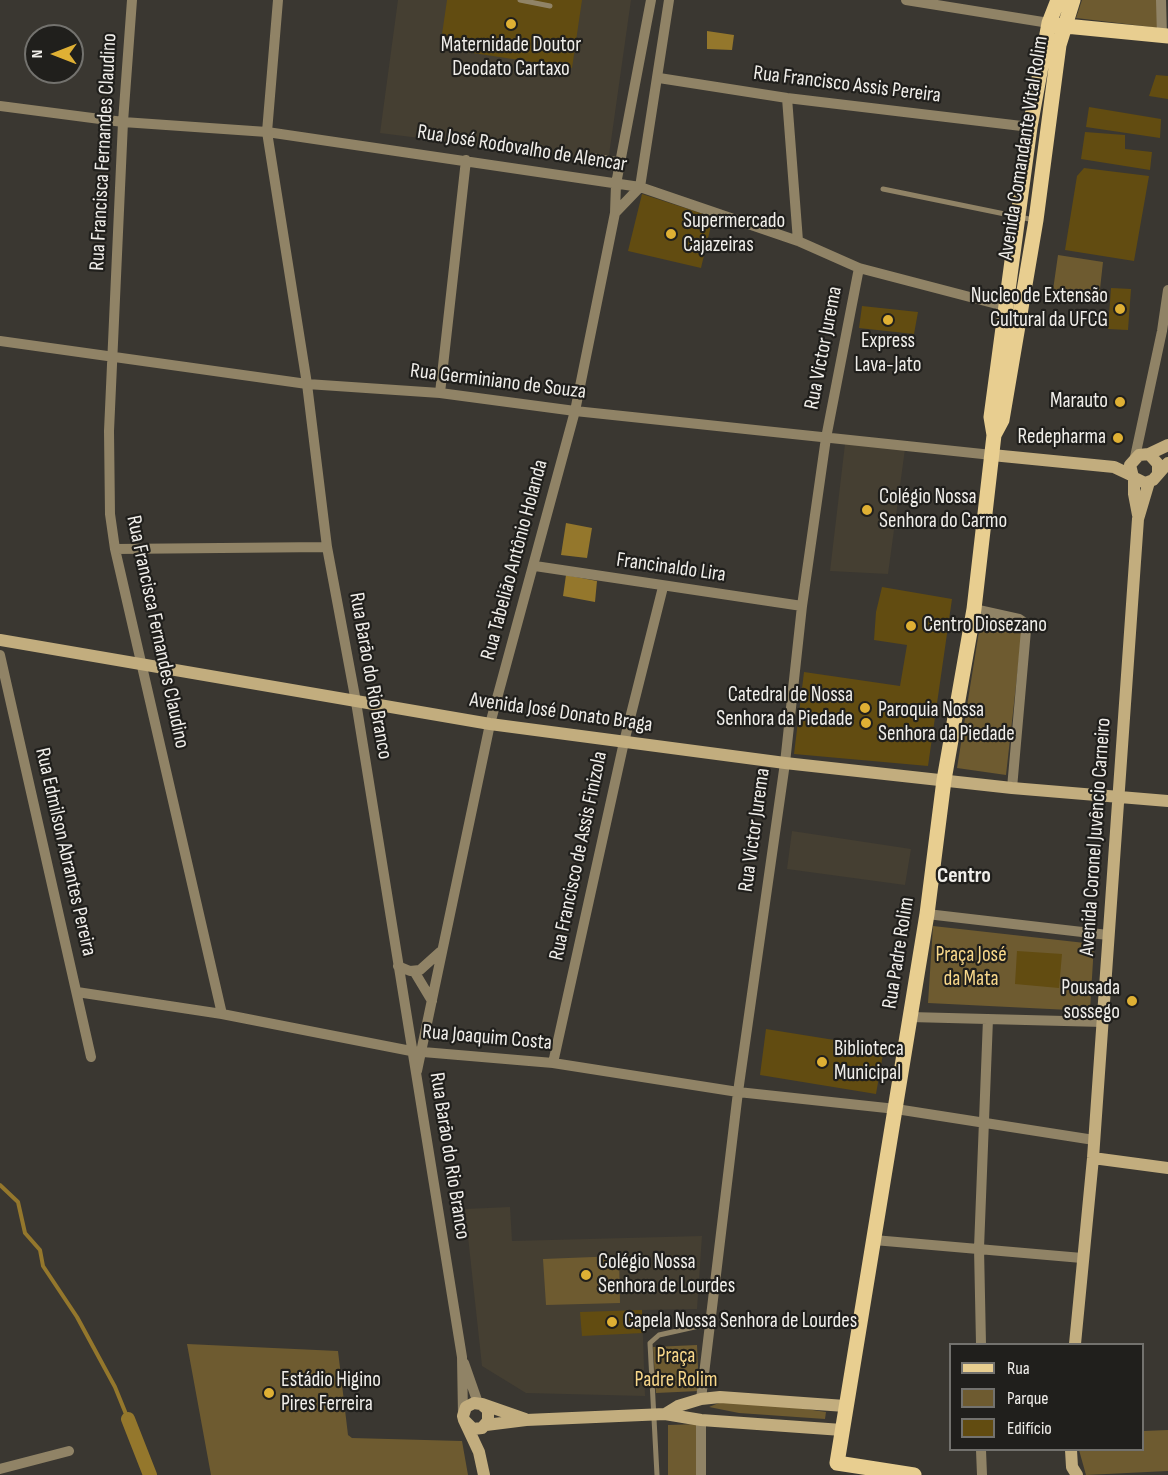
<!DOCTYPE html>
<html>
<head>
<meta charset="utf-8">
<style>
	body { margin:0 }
	#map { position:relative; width:1168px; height:1475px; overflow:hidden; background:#3a3731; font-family:"Sofia Sans Condensed",sans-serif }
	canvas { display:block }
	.legend { position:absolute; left:949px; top:1343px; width:195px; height:108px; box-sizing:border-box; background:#201f1c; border:2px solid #73726e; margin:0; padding:8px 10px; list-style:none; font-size:18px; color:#f0eeea }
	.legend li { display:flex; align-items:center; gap:12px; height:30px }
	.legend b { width:30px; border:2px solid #73726e }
	.north { position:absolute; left:24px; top:24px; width:60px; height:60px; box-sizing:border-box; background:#201f1c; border:2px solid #73726e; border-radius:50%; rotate:270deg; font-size:16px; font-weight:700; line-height:24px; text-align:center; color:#f0eeea }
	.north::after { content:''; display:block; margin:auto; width:21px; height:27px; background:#dfb034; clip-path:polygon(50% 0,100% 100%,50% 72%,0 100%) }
</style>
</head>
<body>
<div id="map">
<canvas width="1168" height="1475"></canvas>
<ul class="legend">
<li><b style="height:8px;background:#e8ce90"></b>Rua</li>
<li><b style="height:16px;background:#6e5b30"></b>Parque</li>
<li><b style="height:16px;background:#624c11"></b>Edifício</li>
</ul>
<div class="north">N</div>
</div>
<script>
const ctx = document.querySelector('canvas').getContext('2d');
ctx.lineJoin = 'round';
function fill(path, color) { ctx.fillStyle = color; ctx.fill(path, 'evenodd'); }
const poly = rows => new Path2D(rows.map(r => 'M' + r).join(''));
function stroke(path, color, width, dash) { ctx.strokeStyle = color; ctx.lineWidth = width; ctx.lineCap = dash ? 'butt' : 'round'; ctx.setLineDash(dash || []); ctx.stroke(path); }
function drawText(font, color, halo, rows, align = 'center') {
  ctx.font = font + ' "Sofia Sans Condensed",sans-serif'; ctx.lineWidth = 4.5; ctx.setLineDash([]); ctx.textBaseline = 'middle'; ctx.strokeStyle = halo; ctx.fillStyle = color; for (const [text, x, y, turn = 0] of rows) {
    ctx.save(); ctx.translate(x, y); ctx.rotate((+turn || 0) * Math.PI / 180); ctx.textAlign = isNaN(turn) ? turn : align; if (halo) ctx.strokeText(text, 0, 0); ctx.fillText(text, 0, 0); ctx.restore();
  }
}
const built = poly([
	[398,0,631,0,608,162,380,133],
	[845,444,905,449,888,574,830,571],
	[792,831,911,849,905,885,787,869],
	[510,1207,512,1241,702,1236,697,1309,642,1310,645,1396,526,1393,482,1366,465,1209]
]);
const green = poly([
	[1082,0,1158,0,1160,28,1076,18],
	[1058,255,1103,262,1099,298,1053,290],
	[981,619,1023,623,1006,775,957,768],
	[933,926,1094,944,1090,1011,928,1003],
	[619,1256,620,1303,546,1305,543,1259],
	[187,1344,338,1351,348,1435,352,1438,462,1441,468,1475,211,1475],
	[697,1345,699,1391,656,1393,653,1347],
	[726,1400,745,1400,826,1412,825,1419,739,1413,709,1407],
	[700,1424,698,1475,668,1475,668,1425],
	[1168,1430,1168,1471,1086,1475,1079,1450,1142,1450,1143,1431]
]);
const water = poly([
	[707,31,734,35,732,50,707,49],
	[566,523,592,528,587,558,561,555],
	[566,575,597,581,595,602,563,596]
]);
const stream = poly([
	[0,1185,18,1202,25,1233,40,1250,43,1266,77,1317,115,1387,128,1419]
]);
const canal = poly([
	[128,1419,150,1475]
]);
const building = poly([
	[447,0,582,0,572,68,440,48],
	[1156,75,1168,76,1168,99,1149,96],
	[1089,107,1161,119,1160,138,1086,127],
	[1085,132,1125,135,1125,149,1152,152,1150,170,1081,159],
	[1084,168,1149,176,1134,261,1065,250,1077,176],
	[642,194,713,217,701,268,628,251],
	[1111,288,1131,289,1128,330,1108,329],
	[862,306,918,312,914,334,859,328],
	[882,587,952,599,928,766,794,754,804,672,900,686,907,645,874,640,876,612],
	[1017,951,1062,954,1059,988,1015,984],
	[766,1029,884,1048,876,1094,760,1075],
	[642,1310,643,1333,582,1336,580,1312]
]);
const lane = poly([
	[520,0,550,6],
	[581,154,620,160],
	[883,189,1034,220],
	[657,1475,650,1343,659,1335,708,1324]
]);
const street = poly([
	[132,0,123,122,109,431,110,514,115,549,222,1014],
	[278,0,267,132,307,384,327,547,356,702,462,1357,463,1415],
	[906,0,1049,23],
	[1161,0,1162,36],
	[659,78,787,98,1030,127],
	[787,98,798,241],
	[0,106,123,122,267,132,640,187,798,241,859,268,1012,308],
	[615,213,640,187,669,0],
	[0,341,307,384,440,393,575,411,992,455],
	[440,393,466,160],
	[1135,457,1162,331,1168,290],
	[115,549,327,547],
	[535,566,802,606],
	[974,609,1019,619,1025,623,1026,630,1012,788],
	[0,655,91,1057],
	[927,914,1108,935],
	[398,966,410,971,420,970,440,952],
	[414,971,432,1001],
	[77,992,222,1014,411,1051,553,1063,738,1092,896,1109,1094,1140],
	[910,1017,1103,1022],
	[553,1063,624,742,663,587],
	[417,1071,490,724,575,411,615,213,616,184,651,0],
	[874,1240,1082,1258],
	[981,1344,979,1248,988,1019],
	[464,1363,478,1403],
	[701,1399,738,1092,785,763,802,606,826,438,859,268],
	[701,1420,701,1475],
	[981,1450,982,1475],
	[0,1469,69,1451]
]);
const secondary = poly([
	[1149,454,1168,445],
	[992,455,1114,467,1131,475],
	[1158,473,1158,464,1149,454,1139,455,1130,465,1133,477,1145,483,1153,480,1168,463],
	[1134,479,1134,494,1138,515],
	[0,640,490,724,785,763,1012,788,1168,801],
	[1093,1158,1168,1168],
	[1075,1344,1093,1158,1138,519,1149,482],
	[482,1404,525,1419],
	[665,1414,678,1406,701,1399,720,1397,845,1406],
	[464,1420,473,1429,482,1428,488,1421,488,1410,481,1404,474,1403,466,1407,463,1416,464,1420,479,1452,484,1475],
	[486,1425,526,1420,665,1414,701,1420,842,1430],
	[1071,1450,1072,1467,1077,1475]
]);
const primary = poly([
	[1055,25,1168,36],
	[994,435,1002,420,1036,220,1059,45,1073,0],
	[914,1475,837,1463,927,914,944,780,974,609,994,435,991,417,1030,127,1049,23,1058,0]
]);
const markers = [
	[511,24,6,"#dfb034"],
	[671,234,6,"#dfb034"],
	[1120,309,6,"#dfb034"],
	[888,320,6,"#dfb034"],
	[1120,402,6,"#dfb034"],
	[1118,438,6,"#dfb034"],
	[867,510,6,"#dfb034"],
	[911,626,6,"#dfb034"],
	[865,708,6,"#dfb034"],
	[866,723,6,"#dfb034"],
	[1132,1001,6,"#dfb034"],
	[822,1062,6,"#dfb034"],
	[586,1275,6,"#dfb034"],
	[612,1322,6,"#dfb034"],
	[269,1393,6,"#dfb034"]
];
const poiNames = [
	["Maternidade Doutor",511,46,"center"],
	["Deodato Cartaxo",511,70,"center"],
	["Supermercado",683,222],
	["Cajazeiras",683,246],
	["Nucleo de Extensão",1108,297,"right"],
	["Cultural da UFCG",1108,321,"right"],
	["Express",888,342,"center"],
	["Lava-Jato",888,366,"center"],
	["Marauto",1108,402,"right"],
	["Redepharma",1106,438,"right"],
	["Colégio Nossa",879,498],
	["Senhora do Carmo",879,522],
	["Centro Diosezano",923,626],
	["Catedral de Nossa",853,696,"right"],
	["Senhora da Piedade",853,720,"right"],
	["Paroquia Nossa",878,711],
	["Senhora da Piedade",878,735],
	["Pousada",1120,989,"right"],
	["sossego",1120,1013,"right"],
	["Biblioteca",834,1050],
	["Municipal",834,1074],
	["Colégio Nossa",598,1263],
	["Senhora de Lourdes",598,1287],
	["Capela Nossa Senhora de Lourdes",624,1322],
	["Estádio Higino",281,1381],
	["Pires Ferreira",281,1405]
];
const streetNames = [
	["Rua Francisco Assis Pereira",847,85,7],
	["Avenida Comandante Vital Rolim",1024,148,-81],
	["Rua José Rodovalho de Alencar",522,149,9],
	["Rua Francisca Fernandes Claudino",104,152,-87],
	["Rua Victor Jurema",824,348,-79],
	["Rua Germiniano de Souza",498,382,7],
	["Rua Tabelião Antônio Holanda",515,560,-75],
	["Francinaldo Lira",671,568,8],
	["Rua Francisca Fernandes Claudino",157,632,78],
	["Rua Barāo do Rio Branco",370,676,80],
	["Avenida José Donato Braga",561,713,8],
	["Rua Victor Jurema",755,830,-82],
	["Avenida Coronel Juvêncio Carneiro",1096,837,-86],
	["Rua Edmilson Abrantes Pereira",65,852,77],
	["Rua Francisco de Assis Finizola",579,856,-78],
	["Rua Padre Rolim",899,953,-81],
	["Rua Joaquim Costa",487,1038,5],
	["Rua Barāo do Rio Branco",449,1156,81]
];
const parkNames = [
	["Praça José",971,956],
	["da Mata",971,980],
	["Praça",676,1357],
	["Padre Rolim",676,1381]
];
const neighbourhoodNames = [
	["Centro",964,876]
];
fill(built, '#453f32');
fill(green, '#6e5b30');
fill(water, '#94772c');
stroke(stream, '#94772c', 4);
stroke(canal, '#94772c', 14);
fill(building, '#624c11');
stroke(lane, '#908366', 5);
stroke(street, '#908366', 10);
stroke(secondary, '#c2ad7e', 12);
stroke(primary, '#e8ce90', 15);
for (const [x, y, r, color] of markers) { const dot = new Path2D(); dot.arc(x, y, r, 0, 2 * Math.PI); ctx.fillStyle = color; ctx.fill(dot); stroke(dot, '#201f1c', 2); }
drawText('21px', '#f0eeea', '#201f1c', poiNames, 'left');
drawText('21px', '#f0eeea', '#201f1c', streetNames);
drawText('21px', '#f8d78a', '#201f1c', parkNames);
drawText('bold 22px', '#f0eeea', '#201f1c', neighbourhoodNames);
</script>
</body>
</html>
